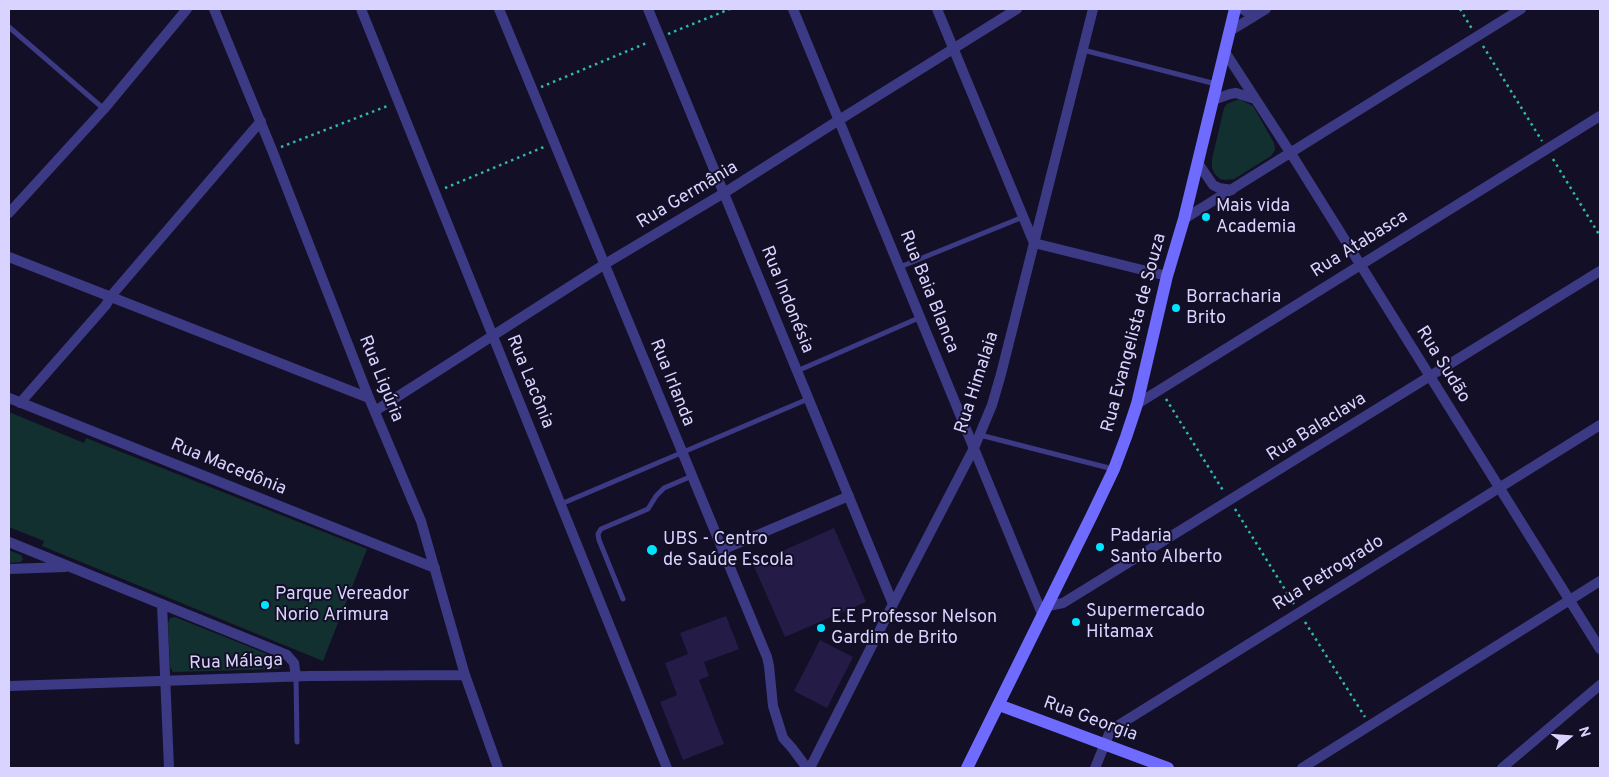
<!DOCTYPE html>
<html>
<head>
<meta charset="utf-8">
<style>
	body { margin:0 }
	#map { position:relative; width:1609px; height:777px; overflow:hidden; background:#130f26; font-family:Overpass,sans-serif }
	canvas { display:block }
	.frame { position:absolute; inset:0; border:10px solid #d9d4ff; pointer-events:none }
	.north { position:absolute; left:1544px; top:712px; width:50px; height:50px; -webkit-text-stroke:4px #130f26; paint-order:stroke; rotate:72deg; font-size:14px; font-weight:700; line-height:20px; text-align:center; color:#d9d4ff }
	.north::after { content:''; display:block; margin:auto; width:18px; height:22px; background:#d9d4ff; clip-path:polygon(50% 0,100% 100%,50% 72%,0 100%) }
</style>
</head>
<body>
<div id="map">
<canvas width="1609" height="777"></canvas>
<div class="frame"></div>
<div class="north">N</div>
</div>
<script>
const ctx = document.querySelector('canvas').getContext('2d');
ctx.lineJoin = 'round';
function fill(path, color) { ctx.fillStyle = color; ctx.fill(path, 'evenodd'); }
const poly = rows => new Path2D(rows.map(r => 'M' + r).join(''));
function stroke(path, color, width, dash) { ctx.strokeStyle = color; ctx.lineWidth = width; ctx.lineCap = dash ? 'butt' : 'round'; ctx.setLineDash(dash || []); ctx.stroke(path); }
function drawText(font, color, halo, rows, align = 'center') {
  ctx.font = font + ' Overpass,sans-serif'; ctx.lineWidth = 4; ctx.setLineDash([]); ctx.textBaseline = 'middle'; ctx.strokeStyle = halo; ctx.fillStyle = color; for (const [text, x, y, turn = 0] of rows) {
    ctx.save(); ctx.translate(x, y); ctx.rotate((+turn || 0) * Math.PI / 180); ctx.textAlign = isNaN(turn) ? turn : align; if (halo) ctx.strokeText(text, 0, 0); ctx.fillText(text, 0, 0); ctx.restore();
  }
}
const green = poly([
	[1239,99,1253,106,1274,143,1275,150,1271,156,1234,179,1225,180,1220,179,1214,173,1212,168,1212,159,1224,108,1227,104],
	[9,412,84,443,86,438,367,549,323,661,42,546,44,541,9,527],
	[9,550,21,555,23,559,21,562,9,563],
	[175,617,280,659,283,664,282,667,277,669,173,672,170,667,168,623,170,618]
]);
const building = poly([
	[834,528,866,602,785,637,753,564],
	[726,616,739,649,704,662,709,676,699,680,724,744,683,760,660,702,677,695,665,663,688,654,680,633],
	[820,640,853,657,827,708,794,691]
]);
const path = poly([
	[1460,9,1472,29],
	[668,34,730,9],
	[1483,46,1542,141],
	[541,87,649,42],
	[281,147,390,105],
	[1553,159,1600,236],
	[445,188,544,147],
	[1166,399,1224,492],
	[1235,509,1294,604],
	[1305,622,1365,717]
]);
const lane = poly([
	[9,27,104,109],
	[1083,50,1216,84],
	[900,267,1023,217],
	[797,371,921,317],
	[980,435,1113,469],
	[561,504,808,399],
	[623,599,599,540,598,534,601,529,648,509,656,496,664,488,692,476],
	[296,677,297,742]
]);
const street = poly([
	[214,9,272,150,369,398,421,521,465,675,498,768],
	[361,9,667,768],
	[499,9,767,657,769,666,773,706,783,738,792,748,807,768],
	[648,9,893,604],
	[793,9,1043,616],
	[937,9,1034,243,1167,276],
	[1242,9,1247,12,1259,13],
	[1230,31,1266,9],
	[1225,52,1297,163,1600,649],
	[1213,100,1230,94,1236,93,1255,99],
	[1198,163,1213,185,1219,188,1232,190],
	[9,213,104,109,187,9],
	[1184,219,1521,9],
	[9,257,369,398],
	[9,398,435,568],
	[20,403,106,305,111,296,261,121],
	[1137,404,1600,116],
	[375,411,605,264,724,193,839,120,1017,9],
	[9,542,287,655,294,663,296,677],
	[722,550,849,496],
	[9,569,65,567],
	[162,604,169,768],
	[1048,606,1063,603,1076,595,1600,271],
	[9,686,310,676,465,675],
	[810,768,893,604,974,448,992,405,1001,374,1093,9],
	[1095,768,1109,734,1114,728,1600,425],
	[1302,768,1600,581],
	[1502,768,1600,685]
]);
const secondary = poly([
	[999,705,1168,768],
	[967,768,1091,517,1114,469,1126,437,1137,404,1167,276,1184,219,1235,9]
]);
const markers = [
	[1206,217,5,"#00e5ff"],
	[1176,308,5,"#00e5ff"],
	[1100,547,5,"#00e5ff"],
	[652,550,6,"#00e5ff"],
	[265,605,5,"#00e5ff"],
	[1076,622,5,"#00e5ff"],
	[821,628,5,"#00e5ff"]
];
const streetNames = [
	["Rua Germânia",688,196,-31],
	["Rua Atabasca",1360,245,-32],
	["Rua Baia Blanca",928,292,68],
	["Rua Indonésia",786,300,68],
	["Rua Evangelista de Souza",1135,333,-75],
	["Rua Sudão",1442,365,58],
	["Rua Ligúria",380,379,68],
	["Rua Lacônia",529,382,68],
	["Rua Irlanda",671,383,68],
	["Rua Himalaia",978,383,-72],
	["Rua Balaclava",1317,428,-32],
	["Rua Macedônia",228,468,22],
	["Rua Petrogrado",1329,574,-32],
	["Rua Málaga",236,663,-2],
	["Rua Georgia",1090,720,20]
];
const poiNames = [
	["Mais vida",1216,207],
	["Academia",1216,228],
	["Borracharia",1186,298],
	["Brito",1186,319],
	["Padaria",1110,537],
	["Santo Alberto",1110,558],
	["UBS - Centro",663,540],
	["de Saúde Escola",663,561],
	["Parque Vereador",275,595],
	["Norio Arimura",275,616],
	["Supermercado",1086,612],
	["Hitamax",1086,633],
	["E.E Professor Nelson",831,618],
	["Gardim de Brito",831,639]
];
fill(green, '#12302f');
fill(building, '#241b47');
stroke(path, '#2fb8b0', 2.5, [2.5, 4]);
stroke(lane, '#3d3a85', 5);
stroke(street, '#3d3a85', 10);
stroke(secondary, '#6f6bff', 12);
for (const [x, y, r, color] of markers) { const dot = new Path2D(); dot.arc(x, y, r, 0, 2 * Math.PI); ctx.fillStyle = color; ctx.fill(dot); stroke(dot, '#130f26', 2); }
drawText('18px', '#d9d4ff', '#130f26', streetNames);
drawText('18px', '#d9d4ff', '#130f26', poiNames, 'left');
</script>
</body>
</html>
